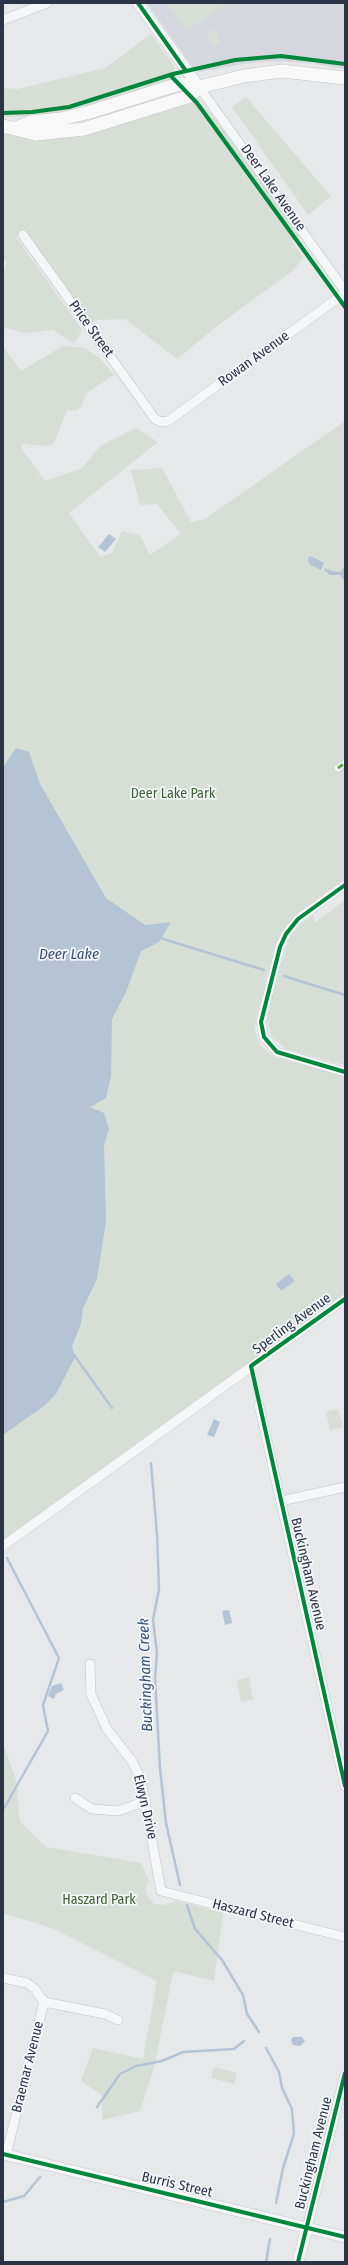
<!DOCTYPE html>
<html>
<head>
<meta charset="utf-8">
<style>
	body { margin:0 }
	#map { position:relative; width:348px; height:2265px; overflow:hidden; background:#e6e8ea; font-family:"Fira Sans Condensed",sans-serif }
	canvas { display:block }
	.frame { position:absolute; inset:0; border:4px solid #2b3445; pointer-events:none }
</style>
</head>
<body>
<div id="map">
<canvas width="348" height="2265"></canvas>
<div class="frame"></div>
</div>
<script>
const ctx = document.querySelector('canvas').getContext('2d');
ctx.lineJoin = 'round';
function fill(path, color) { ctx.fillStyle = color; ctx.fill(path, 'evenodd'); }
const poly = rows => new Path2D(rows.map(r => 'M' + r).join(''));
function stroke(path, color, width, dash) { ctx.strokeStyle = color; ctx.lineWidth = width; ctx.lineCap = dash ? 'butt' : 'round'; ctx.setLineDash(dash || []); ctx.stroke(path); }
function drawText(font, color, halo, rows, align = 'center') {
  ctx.font = font + ' "Fira Sans Condensed",sans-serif'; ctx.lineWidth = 3.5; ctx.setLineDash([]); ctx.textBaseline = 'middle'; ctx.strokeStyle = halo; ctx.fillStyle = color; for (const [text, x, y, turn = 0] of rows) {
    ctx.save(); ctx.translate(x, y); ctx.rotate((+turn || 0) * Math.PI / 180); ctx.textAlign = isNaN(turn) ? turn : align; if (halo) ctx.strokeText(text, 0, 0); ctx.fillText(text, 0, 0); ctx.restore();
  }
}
const built = poly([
	[147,3,345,3,345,69,310,63,273,61,255,62,199,72,194,69]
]);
const green = poly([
	[167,3,227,3,187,31],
	[215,29,220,42,214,47,211,45,207,32],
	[151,34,175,68,175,74,170,81,89,106,44,116,3,117,3,88,18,89,105,68],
	[246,97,331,196,308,215,232,107],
	[195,102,202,105,213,116,299,236,292,241,303,257,294,270,221,323,177,359,125,319,97,320,92,323,25,233,20,237,18,234,16,237,82,330,74,344,53,330,23,333,3,327,3,275,7,261,3,260,3,133,29,136,90,133],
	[3,346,21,371,63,346,84,348,100,358,114,375,85,394,82,407,75,411,67,410,54,443,48,446,23,444,21,448,45,481,82,468,100,446,136,428,158,442,69,513,100,557,112,553,122,531,140,535,150,555,181,534,157,504,140,505,131,470,162,468,191,522,205,519,345,421,345,879,304,909,290,921,280,934,274,948,254,1028,260,1045,274,1057,345,1077,345,1293,11,1534,9,1539,3,1540],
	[345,900,345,1065,286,1049,272,1037,267,1020,268,1009,289,939,296,929,313,914,314,923],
	[338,1409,343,1427,330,1430,326,1412],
	[249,1677,253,1700,241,1702,237,1680],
	[3,1743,16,1780,20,1821,46,1847,141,1863,149,1881,146,1887,146,1893,154,1904,163,1905,176,1901,223,1913,214,1981,177,1972,173,1973,154,2068,140,2111,102,2120,102,2095,81,2081,93,2048,143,2059,157,1981,52,1928,3,1913],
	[214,2067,237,2073,234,2084,211,2078]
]);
const water = poly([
	[109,534,116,539,105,552,98,547],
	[311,556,324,563,321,570,309,564,308,558],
	[345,566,344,581,340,575,330,575,324,570,325,568,332,571,340,572],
	[16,748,29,752,40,784,106,898,145,925,171,922,159,942,141,951,126,992,112,1019,111,1076,106,1098,90,1107,104,1113,109,1129,104,1145,106,1221,97,1279,83,1308,81,1324,72,1346,75,1357,56,1394,44,1406,3,1435,3,767],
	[289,1274,295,1281,281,1291,276,1284],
	[214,1419,220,1422,214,1437,207,1435],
	[229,1610,232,1623,225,1625,222,1611],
	[61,1683,64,1690,56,1694,54,1699,48,1696,52,1686],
	[293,2037,302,2037,305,2041,300,2046,293,2045,291,2040]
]);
const stream = poly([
	[160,938,264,970],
	[284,976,345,995],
	[74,1355,112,1408],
	[151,1463,157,1535,159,1589,153,1620,157,1653,155,1678,160,1768,166,1823,180,1885],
	[3,1810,48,1731,43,1705,59,1658,7,1558],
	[187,1905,195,1929,222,1960,243,1995,247,2014,259,2032],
	[266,2048,279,2072,282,2088,292,2109,294,2134,283,2168,276,2203],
	[97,2107,120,2074,136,2066,162,2061,183,2052,234,2049,244,2041],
	[3,2202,24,2196,40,2177],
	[266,2262,270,2239]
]);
const pedestrian = poly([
	[338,768,345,763]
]);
const minor = poly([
	[3,20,47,3],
	[199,87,345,291],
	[23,235,155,419,161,422,168,421,345,293],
	[345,885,298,919,286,934,280,947,261,1022,264,1037,277,1052,345,1072],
	[259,1405,345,1786],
	[281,1501,345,1487],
	[3,1546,345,1299],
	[90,1664,91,1694,107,1729,132,1761,141,1780,161,1891,345,1937],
	[75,1798,92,1809,118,1811,146,1801],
	[3,1978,27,1983,35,1989,44,2002,105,2014,118,2020],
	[6,2155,44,2002],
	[307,2228,345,2073]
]);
const tertiary = poly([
	[138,3,199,87],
	[3,2154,345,2237],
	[298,2262,307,2228]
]);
const secondary = poly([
	[3,126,36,134,84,129,190,96,199,87],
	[16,128,31,122,61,119,90,112,179,84,199,87,244,76,282,71,345,78]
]);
const quiet = poly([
	[338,768,345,763]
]);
const cycleway = poly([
	[138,3,186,71],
	[171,76,197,103,345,307],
	[3,113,32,112,69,107,173,74,235,60,281,56,345,64],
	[345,885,298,919,286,934,280,947,261,1022,264,1037,277,1052,345,1072],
	[345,1299,251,1366,345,1786],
	[3,2154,345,2237],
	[298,2262,345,2073]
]);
const streetNames = [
	["Deer Lake Avenue",273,188,55],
	["Price Street",91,329,54],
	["Rowan Avenue",254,359,-36],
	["Sperling Avenue",292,1324,-36],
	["Buckingham Avenue",308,1574,77],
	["Elwyn Drive",145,1807,77],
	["Haszard Street",253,1914,14],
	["Braemar Avenue",28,2067,-76],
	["Buckingham Avenue",314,2153,-76],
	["Burris Street",177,2185,13]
];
const parkNames = [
	["Deer Lake Park",173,794],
	["Haszard Park",99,1900]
];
const waterNames = [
	["Deer Lake",69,955],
	["Buckingham Creek",146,1675,-92]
];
fill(built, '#d4d7dd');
fill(green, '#d6ded6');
fill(water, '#b4c4d5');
stroke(stream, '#b4c4d5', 2.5);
stroke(pedestrian, '#c4c6c8', 8);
stroke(minor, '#c4c6c8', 10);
stroke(tertiary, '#c4c6c8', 12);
stroke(secondary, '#c4c6c8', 14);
stroke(pedestrian, '#f5f6f7', 7);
stroke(minor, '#f5f6f7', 9);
stroke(tertiary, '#f5f6f7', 11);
stroke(secondary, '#f8f8f8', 13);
stroke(quiet, '#54ac47', 3, [6, 3]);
stroke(cycleway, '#00873e', 4);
drawText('14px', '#2b3445', '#f4f6f9', streetNames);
drawText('14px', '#3f6138', '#f4f6f9', parkNames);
drawText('italic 15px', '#34527a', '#f4f6f9', waterNames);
</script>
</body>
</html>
